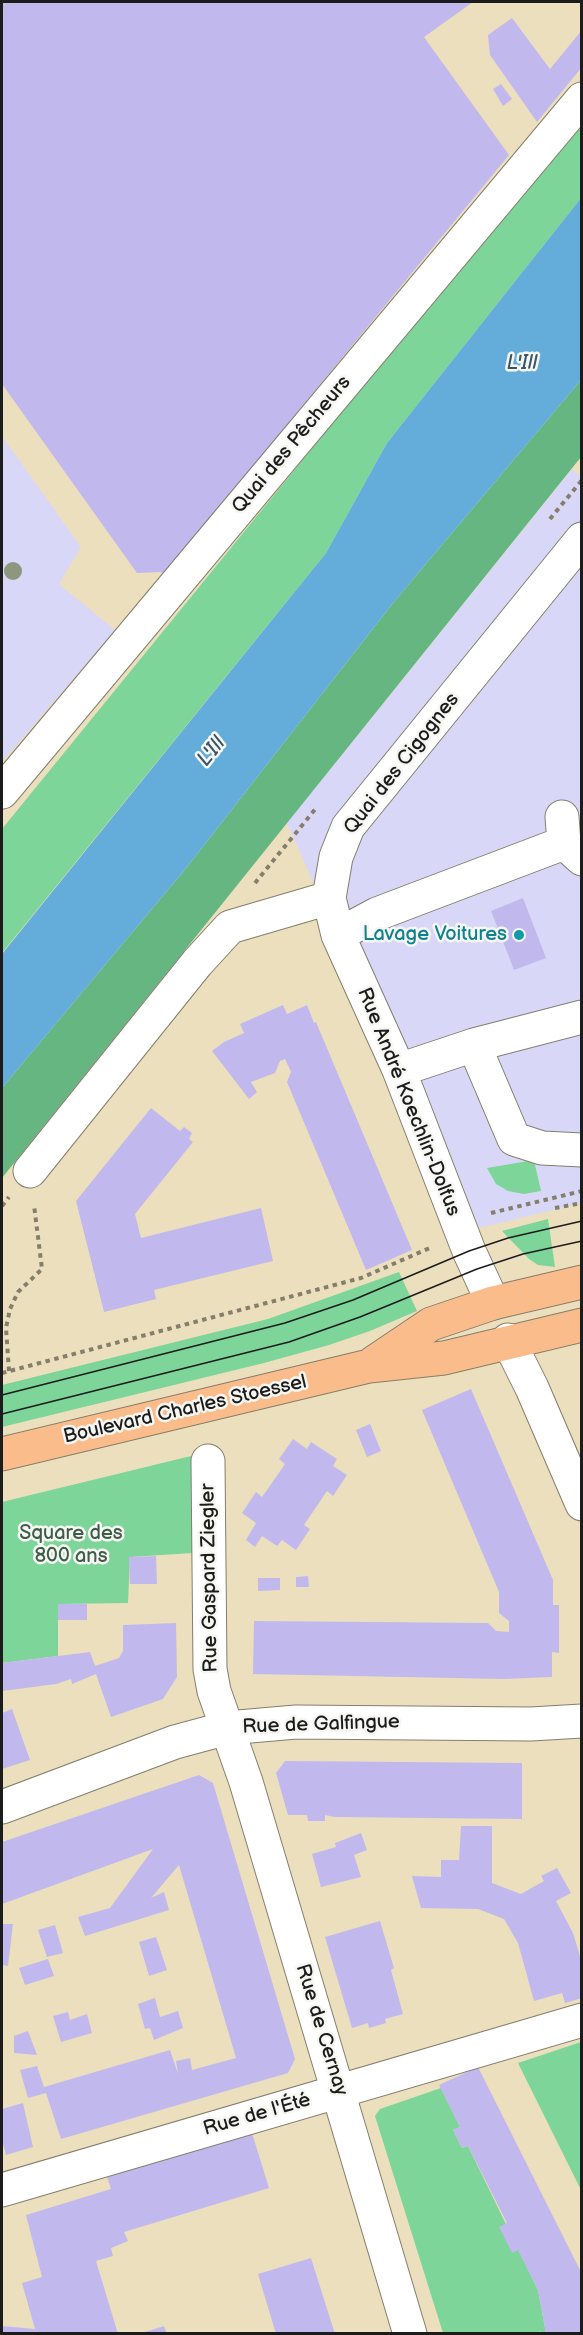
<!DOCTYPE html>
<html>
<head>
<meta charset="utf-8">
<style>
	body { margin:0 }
	#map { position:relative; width:583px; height:2335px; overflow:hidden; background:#ecdfbd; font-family:"Balsamiq Sans",sans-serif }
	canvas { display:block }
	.frame { position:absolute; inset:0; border:3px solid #1c1c1c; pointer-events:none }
</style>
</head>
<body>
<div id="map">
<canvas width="583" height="2335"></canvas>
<div class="frame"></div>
</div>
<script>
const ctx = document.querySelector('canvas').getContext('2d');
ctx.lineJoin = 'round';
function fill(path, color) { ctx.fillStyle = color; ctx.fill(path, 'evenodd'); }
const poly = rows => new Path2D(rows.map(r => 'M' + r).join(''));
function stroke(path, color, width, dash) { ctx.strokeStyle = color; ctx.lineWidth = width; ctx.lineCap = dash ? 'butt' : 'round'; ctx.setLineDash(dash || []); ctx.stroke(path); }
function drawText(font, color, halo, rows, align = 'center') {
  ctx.font = font + ' "Balsamiq Sans",sans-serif'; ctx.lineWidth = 5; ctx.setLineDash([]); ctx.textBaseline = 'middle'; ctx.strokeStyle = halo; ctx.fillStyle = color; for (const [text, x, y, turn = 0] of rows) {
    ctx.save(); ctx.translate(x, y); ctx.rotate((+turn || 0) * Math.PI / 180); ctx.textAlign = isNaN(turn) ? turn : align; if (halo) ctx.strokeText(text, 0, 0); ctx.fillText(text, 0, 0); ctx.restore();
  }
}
const built = poly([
	[2,436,81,547,59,584,115,630,2,762],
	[572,469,582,478,581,1203,467,1231,287,823]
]);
const green = poly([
	[581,118,581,198,387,443,326,553,2,953,2,829],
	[534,1160,541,1191,524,1194,508,1191,496,1184,487,1168],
	[548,1219,555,1267,538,1265,529,1259,502,1231],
	[399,1272,417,1311,370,1331,329,1345,264,1363,2,1427,2,1385,268,1319],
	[191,1456,193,1553,130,1557,128,1603,58,1604,58,1656,2,1663,2,1502],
	[581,2042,582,2042,581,2190,518,2063],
	[441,2088,460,2127,453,2130,462,2148,468,2146,538,2290,546,2333,541,2333,540,2331,537,2334,443,2333,375,2116,380,2109]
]);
const forest = poly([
	[581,380,581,457,2,1178,2,1088,187,867,393,603]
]);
const water = poly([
	[581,198,581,380,393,603,187,867,2,1088,2,954,326,553,387,443]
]);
const building = poly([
	[2,2,473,2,424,37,509,155,164,574,161,572,137,573,2,384],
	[512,18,550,69,582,30,582,67,537,122,490,55,488,35],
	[501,84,512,99,503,106,493,89],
	[523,898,546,958,514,970,491,911],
	[283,1005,287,1014,307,1005,314,1023,316,1022,412,1250,366,1270,287,1082,291,1072,285,1059,280,1061,275,1073,251,1082,257,1092,249,1099,212,1051,224,1042,244,1033,240,1024],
	[151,1108,180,1131,184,1127,192,1133,189,1139,193,1142,135,1214,141,1238,261,1208,273,1261,154,1290,156,1299,104,1312,76,1201],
	[471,1389,553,1580,553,1605,559,1605,559,1653,552,1652,552,1677,503,1679,253,1674,254,1621,488,1623,496,1631,509,1632,509,1621,499,1613,499,1592,422,1410],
	[370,1424,381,1451,367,1457,356,1430],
	[293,1439,307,1449,311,1442,337,1459,333,1466,347,1475,333,1496,327,1491,304,1525,310,1529,296,1550,282,1540,277,1546,262,1536,255,1547,246,1540,256,1523,242,1513,256,1492,262,1497,274,1480,285,1464,279,1459],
	[156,1556,157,1584,130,1584,129,1557],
	[308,1576,309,1587,296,1587,296,1577],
	[258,1578,280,1578,280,1590,258,1591],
	[58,1604,87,1604,87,1620,58,1620],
	[176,1623,177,1677,163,1699,111,1717,96,1674,72,1684,71,1679,56,1684,2,1691,2,1663,90,1652,95,1666,119,1658,123,1651,123,1625],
	[12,1709,30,1760,2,1769,2,1713],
	[285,1761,522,1763,522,1819,335,1817,325,1815,325,1821,308,1821,307,1815,288,1815,276,1773],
	[199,1775,213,1783,295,2059,288,2073,61,2139,46,2093,28,2098,20,2070,37,2066,44,2087,170,2050,178,2074,176,2061,190,2058,192,2070,236,2058,179,1865,151,1898,164,1892,169,1910,85,1936,78,1917,110,1908,153,1849,2,1904,2,1842],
	[461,1826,492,1826,492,1883,521,1894,544,1881,541,1876,557,1868,571,1893,556,1901,573,1933,582,1963,582,1998,565,2003,562,1993,534,2001,518,1943,504,1919,478,1909,421,1908,412,1876,441,1877,441,1860,459,1860],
	[361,1833,367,1850,354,1855,361,1877,321,1887,312,1854,336,1847,335,1843],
	[380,1921,394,1968,391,1970,403,2014,385,2019,386,2023,369,2028,368,2023,352,2028,325,1937],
	[2,1924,13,1924,8,1966,2,1965],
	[55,1925,63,1953,47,1957,38,1930],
	[156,1937,167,1970,149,1976,139,1942],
	[48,1959,54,1976,25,1985,19,1968],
	[155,1998,160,2017,178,2011,183,2028,154,2040,150,2028,145,2029,138,2004],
	[68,2012,70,2020,87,2014,92,2033,61,2042,53,2016],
	[28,2031,37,2055,14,2053,14,2036],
	[478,2067,580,2270,582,2334,546,2334,538,2290,518,2250,512,2253,499,2227,507,2223,468,2146,462,2148,453,2130,460,2127,439,2085],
	[23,2103,33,2147,6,2155,2,2140,2,2109],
	[252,2133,269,2188,124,2232,128,2241,111,2248,113,2256,96,2261,118,2334,2,2334,2,2326,35,2329,22,2283,42,2277,26,2215,111,2189,107,2177],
	[311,2258,335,2334,276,2334,258,2274],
	[164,2326,167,2334,142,2334,142,2333]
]);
const path = poly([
	[550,519,582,480],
	[255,883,317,807],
	[2,1206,9,1197],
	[555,1208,582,1203],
	[491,1213,582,1191],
	[9,1371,6,1328,10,1309,18,1292,42,1269,34,1205],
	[2,1373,361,1278,432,1247]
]);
const minor = poly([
	[2,792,582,99],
	[562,817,564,843,582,859],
	[338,935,377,914,564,843],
	[582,1017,474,1045,514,1139,542,1148,582,1150],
	[399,1070,474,1045],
	[30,1171,197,963,230,927,329,898],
	[493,1303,469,1251,399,1070,338,935,329,898,336,857,348,827,582,539],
	[508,1340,532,1388,582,1504],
	[208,1461,210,1669,214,1691,246,1782,410,2334],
	[2,1807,175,1742,227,1728,296,1722,531,1724,582,1721],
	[2,2190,582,2020]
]);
const major = poly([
	[373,1363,431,1324,493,1303,582,1282],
	[2,1454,369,1366,444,1358,582,1325]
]);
const tram = poly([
	[2,1395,285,1323,353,1300,469,1251,508,1238,582,1221],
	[2,1414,289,1342,360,1317,477,1269,523,1254,582,1241]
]);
const trees = [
	[13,571]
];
const markers = [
	[519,935,6,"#0f9aa8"]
];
const streetNames = [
	["Quai des Pêcheurs",292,445,-50],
	["Quai des Cigognes",402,764,-52],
	["Rue André Koechlin-Dolfus",408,1102,68],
	["Boulevard Charles Stoessel",185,1410,-13],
	["Rue Gaspard Ziegler",210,1578,-91],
	["Rue de Galfingue",321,1725,-2],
	["Rue de Cernay",321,2030,73],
	["Rue de l'Été",257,2115,-16]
];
const cultureNames = [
	["Lavage Voitures",507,935]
];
const parkNames = [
	["Square des",71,1534],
	["800 ans",71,1557]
];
const waterNames = [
	["L'Ill",522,364],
	["L'Ill",212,752,-51]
];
fill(built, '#d9d7f8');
fill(green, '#7dd59a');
fill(forest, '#66b682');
fill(water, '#64addb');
fill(building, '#c1b9ed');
stroke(minor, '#847e6c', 35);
stroke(major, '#847e6c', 35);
stroke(path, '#847e6c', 4, [4.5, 4.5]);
stroke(minor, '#fff', 33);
stroke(major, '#f9bc8a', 33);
stroke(tram, '#1c1c1c', 1.5);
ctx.fillStyle = '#8c987d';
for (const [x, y] of trees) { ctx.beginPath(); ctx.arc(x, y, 9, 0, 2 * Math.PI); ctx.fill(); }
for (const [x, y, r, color] of markers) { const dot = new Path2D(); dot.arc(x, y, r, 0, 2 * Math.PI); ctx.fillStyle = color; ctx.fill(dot); stroke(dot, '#f6f6f2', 2); }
drawText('20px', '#1c1c1c', '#f6f6f2', streetNames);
drawText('20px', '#0d838f', '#f6f6f2', cultureNames, 'right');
drawText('20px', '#3e5d48', '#f6f6f2', parkNames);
drawText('italic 21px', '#395668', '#f6f6f2', waterNames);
</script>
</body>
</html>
